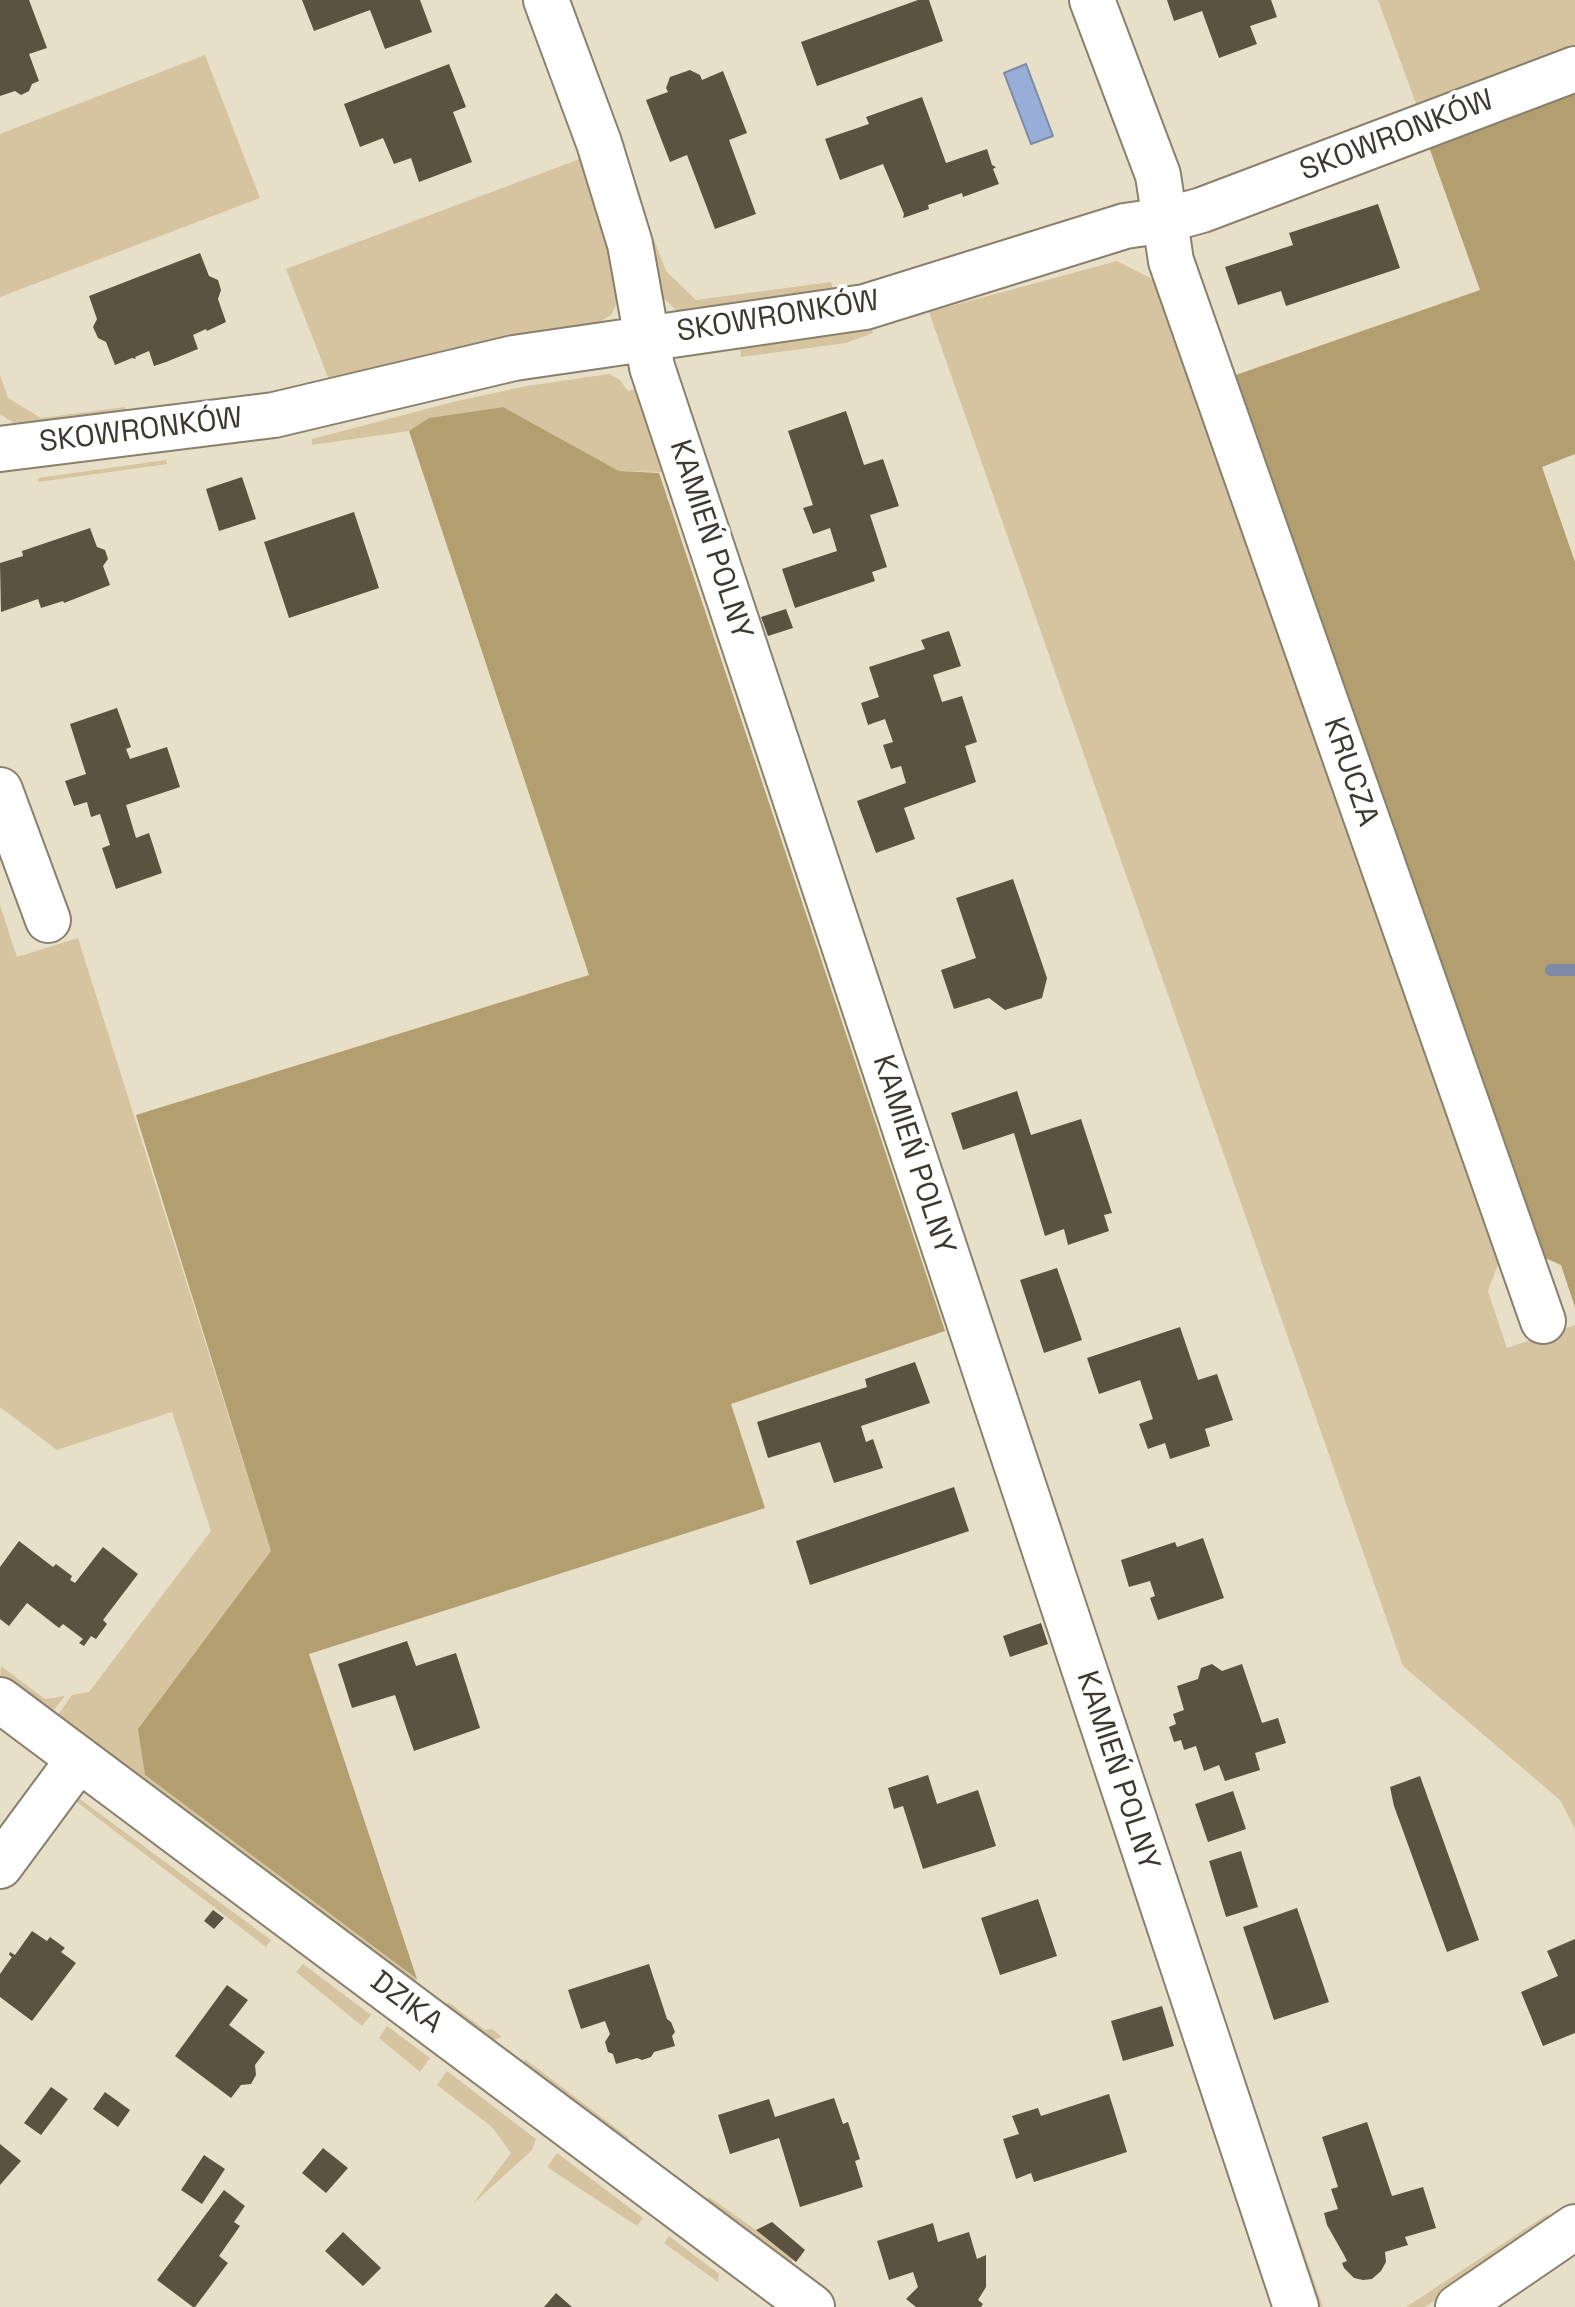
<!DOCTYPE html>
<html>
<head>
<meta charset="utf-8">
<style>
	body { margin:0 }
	canvas { display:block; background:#e8dfc9 }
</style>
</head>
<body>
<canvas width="1575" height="2307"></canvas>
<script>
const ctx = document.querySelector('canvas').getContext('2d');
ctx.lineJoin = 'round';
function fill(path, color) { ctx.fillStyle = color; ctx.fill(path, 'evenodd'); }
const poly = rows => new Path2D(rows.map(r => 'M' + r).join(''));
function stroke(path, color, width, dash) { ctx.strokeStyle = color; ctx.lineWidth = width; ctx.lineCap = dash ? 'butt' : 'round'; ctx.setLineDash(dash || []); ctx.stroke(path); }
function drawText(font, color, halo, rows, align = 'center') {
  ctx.font = font + ' "Space Grotesk",sans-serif'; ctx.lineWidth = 8; ctx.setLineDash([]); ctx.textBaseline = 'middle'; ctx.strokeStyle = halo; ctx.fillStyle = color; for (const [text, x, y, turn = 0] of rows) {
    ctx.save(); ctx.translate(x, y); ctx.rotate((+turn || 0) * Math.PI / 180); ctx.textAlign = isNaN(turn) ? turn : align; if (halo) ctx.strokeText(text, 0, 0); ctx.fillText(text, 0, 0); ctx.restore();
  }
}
const green = poly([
	[1378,0,1575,0,1575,48,1418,109],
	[205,55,260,198,0,297,0,134],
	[585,157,620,297,611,315,591,327,331,385,286,269],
	[653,237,666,271,696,300,831,282,834,293,686,312,676,310,658,293,647,248],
	[1117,261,1158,282,1499,1262,1488,1291,1507,1348,1575,1325,1575,1829,1560,1800,1403,1666,929,312],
	[869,321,873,333,846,343,741,357,740,342],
	[609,374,620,380,628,391,640,387,666,468,663,472,619,471,503,407,430,418,409,431,312,445,312,439,457,401,527,386],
	[0,375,8,398,41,418,125,407,126,416,22,428,0,414],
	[166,460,167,464,38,482,38,478],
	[0,905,17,957,78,938,271,1551,139,1729,145,1775,417,1979,412,1985,55,1719,72,1695,89,1692,211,1531,172,1412,57,1450,0,1407],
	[1,1666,45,1699,65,1696,50,1715,0,1677],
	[77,1797,271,1940,266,1947,73,1799],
	[303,1964,371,2015,362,2026,296,1972],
	[448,2002,485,2030,492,2029,502,2037,487,2042,444,2008],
	[387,2026,430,2058,420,2072,379,2038],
	[525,2059,629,2138,625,2144,523,2068],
	[447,2071,536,2139,532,2150,472,2205,511,2153,492,2127,437,2085],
	[557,2153,643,2218,637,2226,547,2167],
	[709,2197,756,2230,793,2260,788,2266,704,2203],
	[1291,2214,1323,2307,1316,2307,1285,2216],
	[1548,2214,1551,2223,1425,2307,1406,2307],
	[669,2236,719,2274,718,2282,664,2243]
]);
const forest = poly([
	[1575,92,1575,454,1542,467,1575,562,1575,1307,1561,1265,1534,1253,1230,377,1480,290,1429,147],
	[503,407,619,471,659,473,945,1331,731,1404,765,1508,309,1654,417,1979,145,1775,138,1729,271,1551,136,1115,589,975,409,431,429,418]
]);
const water = poly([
	[1026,64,1053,136,1031,144,1004,73,1026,64]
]);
const stream = poly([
	[1551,970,1575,970]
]);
const building = poly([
	[0,0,29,0,47,48,29,54,39,81,32,84,29,91,21,95,15,91,0,96],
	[302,0,420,0,432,32,385,49,370,10,314,31],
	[918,0,929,0,943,41,817,86,801,42],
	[1167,0,1271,0,1277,17,1250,26,1257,44,1219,58,1202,11,1174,21],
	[449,64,466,107,453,112,472,162,419,182,411,158,394,164,383,138,360,147,344,104],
	[690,70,700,75,702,80,723,71,747,133,729,140,756,214,715,229,687,155,670,162,646,100,668,92,666,88,670,77],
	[922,97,946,163,987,149,992,165,996,167,993,169,999,184,963,197,962,193,928,205,929,209,903,218,904,214,883,164,840,180,825,139,869,124,866,117],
	[1378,204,1400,268,1286,306,1281,291,1238,305,1225,267,1293,245,1289,233],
	[200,253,209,276,218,280,221,290,218,299,226,322,207,331,206,329,193,335,198,349,166,362,154,366,149,351,135,357,136,359,132,358,115,365,106,342,98,338,93,327,97,319,89,296],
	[846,411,864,465,883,459,899,506,870,515,887,567,872,572,875,581,795,608,782,569,837,551,830,528,813,534,803,508,813,505,788,431],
	[242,477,256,519,219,531,206,489],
	[354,512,379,588,289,618,264,542],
	[90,528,97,547,105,550,108,559,103,566,110,585,64,603,63,601,41,608,38,599,1,612,0,563,23,556,22,551],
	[786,609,793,628,768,636,761,617],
	[949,631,961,666,933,675,942,702,962,696,977,742,965,746,976,782,904,808,915,839,876,853,857,801,906,783,901,766,891,769,883,745,893,742,885,719,868,725,861,703,879,697,869,667,925,649,921,640],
	[117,708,131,747,126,749,130,759,167,747,180,787,126,805,136,838,149,833,162,873,116,889,102,848,110,845,100,814,91,817,87,802,74,806,65,781,86,774,70,724],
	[1013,879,1047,978,1042,998,1005,1010,989,998,954,1009,941,970,976,958,956,898],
	[1017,1091,1031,1135,1081,1119,1112,1213,1104,1215,1109,1231,1068,1245,1064,1229,1045,1236,1014,1133,963,1150,951,1113],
	[1057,1268,1082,1340,1044,1353,1020,1280],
	[1180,1327,1198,1380,1217,1374,1233,1420,1205,1429,1210,1446,1170,1459,1165,1443,1148,1449,1139,1424,1153,1419,1140,1380,1099,1394,1087,1358],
	[915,1362,930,1403,861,1426,866,1442,873,1439,883,1468,834,1483,820,1442,768,1458,757,1422,867,1387,865,1379],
	[954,1487,969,1531,810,1585,796,1541],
	[1203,1538,1224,1598,1158,1620,1150,1598,1155,1596,1150,1581,1129,1587,1121,1560,1175,1542,1177,1547],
	[19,1541,53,1567,56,1564,72,1576,70,1580,75,1583,103,1547,138,1574,103,1620,107,1624,96,1639,91,1636,84,1646,79,1643,83,1639,63,1624,59,1628,27,1603,9,1626,0,1619,0,1567],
	[1041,1623,1048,1644,1010,1657,1003,1636],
	[407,1641,416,1666,456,1653,480,1728,414,1751,395,1695,352,1708,338,1664],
	[1212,1664,1222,1671,1242,1664,1262,1723,1278,1718,1286,1743,1255,1753,1260,1770,1225,1781,1219,1765,1204,1771,1196,1746,1184,1750,1181,1740,1174,1742,1169,1727,1176,1724,1173,1714,1184,1710,1177,1686,1198,1679,1201,1668],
	[928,1775,937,1804,978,1790,996,1846,923,1869,903,1806,894,1809,888,1788],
	[1420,1776,1479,1940,1447,1952,1394,1806,1390,1787],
	[1233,1791,1246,1829,1208,1842,1195,1804],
	[1241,1851,1258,1907,1226,1917,1209,1861],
	[1038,1899,1057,1956,1000,1975,981,1918],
	[1297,1908,1329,2002,1274,2020,1243,1927],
	[213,1910,224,1918,214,1929,204,1921],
	[32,1931,47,1941,50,1937,65,1948,61,1952,76,1963,32,2021,0,1997,0,1974,12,1957,9,1955,10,1952,15,1955],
	[1575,1939,1575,2033,1543,2046,1521,1992,1558,1976,1547,1951],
	[649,1964,667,2019,671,2022,675,2032,672,2036,675,2046,654,2052,651,2057,642,2060,637,2058,616,2064,613,2054,608,2052,605,2042,610,2034,605,2021,581,2029,568,1990],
	[227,1985,248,2000,229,2025,265,2052,255,2065,256,2075,251,2084,241,2085,231,2098,175,2056],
	[1162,2006,1174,2046,1123,2061,1111,2021],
	[51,2087,68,2099,41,2135,24,2123],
	[105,2092,130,2110,118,2127,93,2109],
	[1109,2094,1127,2152,1034,2182,1031,2173,1016,2179,1003,2139,1019,2134,1012,2116,1038,2108,1041,2116],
	[834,2098,843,2124,848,2122,860,2159,855,2161,863,2187,800,2207,779,2138,730,2154,718,2115,769,2099,775,2117],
	[1367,2122,1392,2196,1423,2187,1436,2228,1405,2237,1408,2245,1385,2252,1386,2262,1381,2271,1372,2279,1363,2280,1354,2278,1344,2268,1342,2263,1347,2261,1344,2255,1327,2225,1324,2213,1338,2209,1331,2189,1338,2187,1322,2137],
	[0,2144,21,2161,0,2185],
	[323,2148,348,2168,326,2193,302,2173],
	[204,2155,225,2169,202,2204,181,2190],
	[224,2190,245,2206,234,2222,240,2226,219,2256,228,2263,195,2307,193,2307,157,2280],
	[772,2222,805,2250,796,2262,756,2230],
	[933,2223,938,2242,969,2232,977,2259,986,2255,986,2287,978,2300,983,2304,981,2307,916,2307,906,2299,918,2287,913,2272,889,2280,877,2241],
	[343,2232,381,2268,363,2286,325,2251],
	[556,2293,572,2307,544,2307]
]);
const street = poly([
	[546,0,599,143,630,244,652,367,1296,2307],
	[1092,0,1158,175,1171,261,1543,1321],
	[0,449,274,415,514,358,865,307,1125,226,1166,220,1202,210,1575,69],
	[0,790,48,920],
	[0,1700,812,2307],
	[0,1866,79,1759],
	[1458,2307,1575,2227]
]);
const streetNames = [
	["SKOWRONKÓW",1397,136,-21],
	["SKOWRONKÓW",778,317,-9],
	["SKOWRONKÓW",141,431,-7],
	["KAMIEŃ POLNY",710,540,72],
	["KRUCZA",1350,772,71],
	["KAMIEŃ POLNY",913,1155,72],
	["KAMIEŃ POLNY",1117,1771,72],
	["DZIKA",406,2003,37]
];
fill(green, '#d5c49f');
fill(forest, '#b39e6f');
fill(water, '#98add8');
stroke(water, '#7d8aa6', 2);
stroke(stream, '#7d8aa6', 12);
fill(building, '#5b5240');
stroke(street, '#89806d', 48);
stroke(street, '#fff', 44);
drawText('30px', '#3d3931', '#fff', streetNames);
</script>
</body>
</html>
